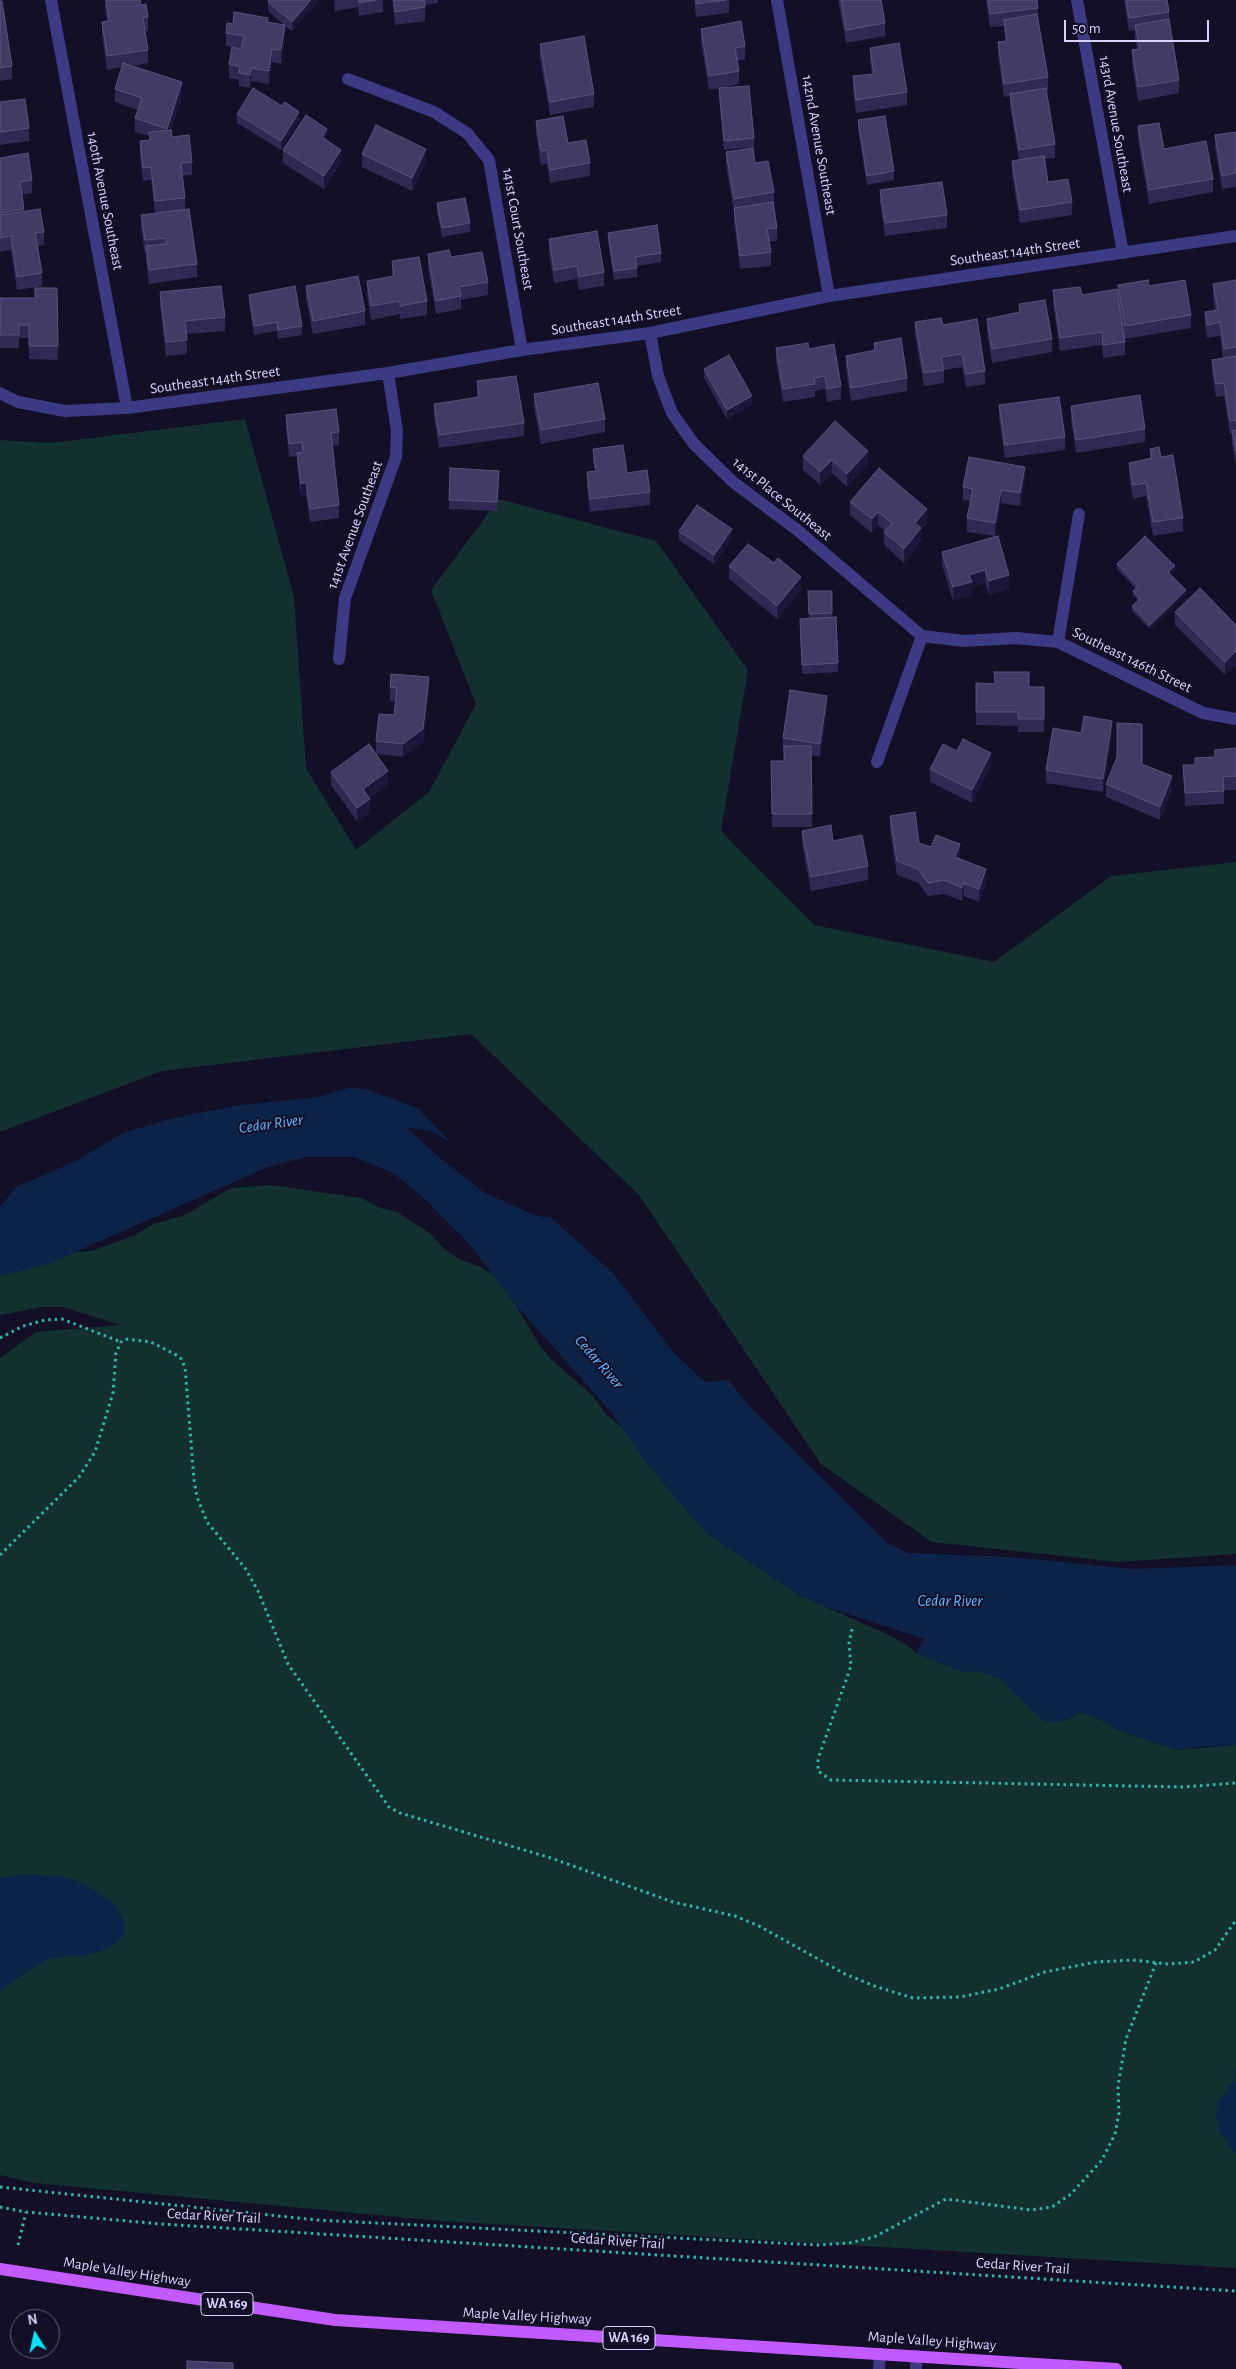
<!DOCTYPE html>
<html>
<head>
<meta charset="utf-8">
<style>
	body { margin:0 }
	#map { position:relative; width:1236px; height:2369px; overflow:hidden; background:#130f26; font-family:"Alegreya Sans",sans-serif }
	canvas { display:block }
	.north { position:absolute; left:10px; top:2309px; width:50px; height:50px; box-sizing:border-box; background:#130f26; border:1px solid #625e7d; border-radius:50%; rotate:350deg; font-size:14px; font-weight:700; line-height:20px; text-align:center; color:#d9d4ff }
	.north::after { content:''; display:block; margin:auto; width:18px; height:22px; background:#00e5ff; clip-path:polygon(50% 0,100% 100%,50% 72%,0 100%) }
	.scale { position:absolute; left:1064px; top:20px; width:145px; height:22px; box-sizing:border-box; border:2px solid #d9d4ff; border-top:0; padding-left:6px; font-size:15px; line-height:18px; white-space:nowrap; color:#d9d4ff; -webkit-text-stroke:4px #130f26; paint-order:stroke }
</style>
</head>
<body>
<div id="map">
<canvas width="1236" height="2369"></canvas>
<div class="north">N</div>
<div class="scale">50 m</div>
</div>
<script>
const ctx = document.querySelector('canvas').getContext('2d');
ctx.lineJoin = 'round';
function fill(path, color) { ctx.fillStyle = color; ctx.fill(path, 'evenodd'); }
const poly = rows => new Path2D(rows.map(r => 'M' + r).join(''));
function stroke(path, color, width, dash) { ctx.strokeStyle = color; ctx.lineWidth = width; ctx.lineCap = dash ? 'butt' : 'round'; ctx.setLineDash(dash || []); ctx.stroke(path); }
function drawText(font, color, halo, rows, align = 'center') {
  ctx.font = font + ' "Alegreya Sans",sans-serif'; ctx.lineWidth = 4; ctx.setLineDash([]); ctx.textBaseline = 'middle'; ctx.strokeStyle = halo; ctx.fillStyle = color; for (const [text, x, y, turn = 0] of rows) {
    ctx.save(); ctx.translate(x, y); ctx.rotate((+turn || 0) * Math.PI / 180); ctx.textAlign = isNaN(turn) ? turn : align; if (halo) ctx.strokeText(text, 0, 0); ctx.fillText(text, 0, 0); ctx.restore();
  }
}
const green = poly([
	[245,419,294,597,306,768,356,850,429,792,476,704,431,590,499,499,656,541,748,670,721,831,814,925,994,962,1111,876,1236,862,1236,1554,1118,1562,932,1542,821,1464,639,1195,471,1034,162,1071,0,1132,0,440,51,443],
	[271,1185,361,1198,378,1207,397,1212,431,1234,445,1250,461,1260,481,1267,497,1278,510,1291,518,1309,540,1346,552,1360,593,1396,605,1413,634,1438,646,1462,706,1533,799,1595,889,1635,908,1646,916,1653,963,1672,981,1671,1000,1679,1016,1692,1064,1721,1081,1712,1099,1719,1115,1729,1177,1750,1236,1745,1236,2268,441,2221,34,2183,0,2175,0,1358,36,1332,120,1325,63,1307,42,1307,0,1315,0,1257,92,1251,135,1235,153,1224,183,1216,231,1188]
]);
const water = poly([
	[352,1087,370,1090,417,1108,452,1143,429,1130,407,1128,440,1158,485,1193,528,1212,542,1217,550,1217,613,1273,674,1353,705,1382,729,1380,748,1405,886,1542,908,1553,1011,1557,1133,1569,1236,1565,1236,1745,1198,1747,1177,1750,1115,1729,1099,1719,1081,1712,1064,1721,1045,1722,1000,1679,981,1671,963,1672,916,1653,924,1639,821,1605,799,1595,706,1533,646,1462,611,1412,508,1296,472,1247,425,1199,393,1173,354,1157,306,1157,268,1167,48,1264,0,1276,0,1207,16,1187,76,1161,123,1133,173,1118,240,1105,318,1097],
	[23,1874,57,1876,75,1880,96,1891,115,1904,125,1924,125,1933,118,1942,107,1949,85,1956,67,1956,48,1959,13,1981,0,1992,0,1878],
	[1236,2068,1236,2155,1220,2133,1216,2118,1217,2103,1234,2080]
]);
const path = poly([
	[0,1338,23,1326,45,1320,62,1319,121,1342],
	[0,1555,79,1477,95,1452,113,1393,116,1353,121,1342,127,1339,151,1342,180,1357,185,1367,194,1480,197,1497,207,1522,245,1568,258,1591,288,1664,389,1807,400,1813,551,1858,673,1902,735,1916,759,1926,845,1974,877,1987,913,1998,960,1997,999,1989,1045,1972,1096,1962,1133,1960,1167,1964,1194,1962,1215,1950,1236,1920],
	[852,1629,849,1643,851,1666,818,1759,818,1771,831,1780,1184,1787,1236,1783],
	[0,2187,317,2220,818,2245,849,2243,874,2237,946,2199,1031,2210,1052,2207,1071,2194,1102,2160,1115,2134,1119,2113,1118,2086,1126,2039,1156,1963],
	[0,2207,26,2212,161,2224,1236,2291],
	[18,2245,26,2212]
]);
const minor = poly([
	[51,0,127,408],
	[777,0,829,296],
	[1077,0,1123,253],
	[348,79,434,112,467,133,489,160,522,350],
	[650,333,658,376,672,413,694,444,733,482,796,529,922,636],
	[0,393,18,402,65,411,127,408,388,373,522,350,650,333,829,296,1236,236],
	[922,636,964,641,1016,638,1058,642,1203,713,1236,719],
	[1058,642,1079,514],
	[339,659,345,598,396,457,397,431,388,373],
	[877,762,922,636],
	[879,2369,880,2354],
	[916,2369,917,2356]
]);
const primary = poly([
	[0,2269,335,2320,1116,2369]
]);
const wall = poly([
	[105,0,140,0,141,5,148,17,148,31,145,31,148,50,148,63,132,66,182,96,171,130,172,137,192,162,192,175,182,176,185,198,185,209,197,264,197,277,149,284,146,260,146,253,145,254,141,228,141,215,155,213,151,180,143,181,140,155,140,141,149,140,149,136,135,132,135,118,138,110,115,102,115,89,122,67,107,70,102,35,102,22,107,21,105,7],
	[319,0,292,31,285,26,285,38,281,64,272,62,269,84,251,81,250,88,239,86,239,80,229,78,229,64,241,49,226,46,226,33,268,22,284,25,268,11,268,2],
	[334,0,383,0,383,12,359,16,358,7,335,11],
	[392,0,438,0,438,3,425,5,425,21,395,25],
	[694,0,729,0,729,13,696,17],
	[838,0,881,0,885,23,885,36,846,43],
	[986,0,1037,0,1038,8,1038,19,1048,77,1048,90,1046,91,1055,144,1055,158,1045,159,1048,182,1072,202,1072,215,1020,223,1012,174,1012,161,1019,160,1010,107,1010,96,1004,97,998,56,998,42,1005,41,1004,26,990,27],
	[1124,0,1167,0,1169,12,1169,20,1179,80,1179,93,1138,101,1132,63,1132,50,1137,49,1135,38,1135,30,1129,31],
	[0,1,12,66,12,79,0,81],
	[701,29,745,46,745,59,737,61,739,71,739,84,709,90,701,42],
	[540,44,594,94,594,107,550,115,540,58],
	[870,48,907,92,907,105,856,113,853,90,853,76,872,74,870,61],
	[719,88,754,138,754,147,724,150,719,97],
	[0,102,29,128,29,141,0,145],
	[237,114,299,120,281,150,237,123],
	[858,120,894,171,894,180,867,185,858,129],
	[536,121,568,143,590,163,590,176,550,183,547,164,541,165,536,134],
	[1138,126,1164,149,1213,179,1213,192,1149,204,1138,140],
	[1236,132,1236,187,1222,189,1215,148,1215,135],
	[327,140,341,163,324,189,283,163,283,150],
	[726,152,755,163,774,192,774,206,777,228,777,241,769,242,771,252,771,266,740,269,734,221,734,212,726,165],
	[362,154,426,162,412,191,362,167],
	[0,158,32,180,32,193,22,195,24,211,44,232,44,245,38,246,42,273,42,286,17,290,11,250,0,252],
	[880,190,947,215,947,228,885,236,880,203],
	[437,203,470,223,470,232,442,237,437,212],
	[608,233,661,253,661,262,637,266,637,277,614,280,608,242],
	[549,239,604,272,604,286,579,290,577,279,554,283,549,253],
	[428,254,451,257,488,282,488,295,461,300,461,309,436,314,428,267],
	[392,261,427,301,427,315,400,319,400,314,371,320,367,294,367,281,392,277],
	[1236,280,1236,464,1232,444,1232,434,1230,434,1224,396,1216,397,1212,373,1212,360,1223,358,1220,336,1207,338,1205,325,1205,312,1215,310,1213,297,1213,284],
	[1118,285,1149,286,1191,315,1191,328,1125,339,1121,319,1125,342,1125,355,1103,358,1102,345,1060,351,1053,304,1053,290,1082,295,1118,294],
	[306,286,365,311,365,325,313,334,306,299],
	[57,288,58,360,29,359,29,338,19,338,19,348,0,348,0,298,35,298],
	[160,292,225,317,225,331,186,334,187,354,166,356,160,306],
	[249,295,302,326,302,335,278,339,277,331,254,335,249,304],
	[1019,304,1052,339,1052,352,992,363,987,332,987,319,1019,313],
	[915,322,943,325,985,371,985,384,966,387,962,367,944,370,944,383,924,386,915,335],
	[874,343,907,378,907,391,851,401,846,369,846,356,874,351],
	[776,348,809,349,841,386,841,399,827,402,825,389,815,391,815,397,783,402,776,361],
	[704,369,752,405,727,419,704,378],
	[477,381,524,423,524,436,439,448,434,417,434,404,477,398],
	[534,394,605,419,605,432,541,444,534,407],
	[999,405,1065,437,1065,450,1005,458,999,418],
	[1071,406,1145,429,1145,442,1076,453,1071,419],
	[286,415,339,432,339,445,332,446,339,505,339,518,310,522,306,496,301,497,297,466,297,456,289,457,286,428],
	[593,449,650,492,650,505,590,512,587,486,587,472,595,471,593,462],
	[1150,449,1161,457,1183,518,1183,531,1153,536,1146,496,1133,499,1129,476,1129,463,1150,458],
	[803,456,868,464,847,487,832,473,820,485,803,470],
	[499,480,497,511,449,509,449,500],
	[1025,480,1020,506,1001,503,995,536,1009,589,989,595,985,583,972,587,972,595,953,600,942,565,942,552,995,536,967,532,967,518,971,501,963,500,963,487],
	[850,502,927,523,921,529,921,541,904,563,884,545,884,532,885,531,878,525,872,533,850,515],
	[679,531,732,538,714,564,679,540],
	[774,563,801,590,777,619,729,579,729,566],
	[1117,564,1175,570,1170,574,1186,594,1150,629,1132,611,1132,606,1138,601,1133,595,1133,591,1135,588,1117,569],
	[808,591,832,591,832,617,838,663,838,672,802,674,800,628,809,618],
	[1175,612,1236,625,1225,675,1175,625],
	[976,683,1029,687,1044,687,1044,732,1018,732,1018,726,976,725],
	[390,687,429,691,423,742,403,757,376,754,376,741,394,715,396,701,390,701],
	[827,710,820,757,811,755,812,827,772,827,771,761,784,761,784,751,783,751,783,738],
	[1081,733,1112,735,1103,792,1046,783,1046,770],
	[1236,748,1236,790,1224,790,1224,804,1185,806,1183,765,1195,765,1195,758,1215,757,1215,750],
	[957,751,991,766,972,803,930,782,930,769],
	[1142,764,1172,789,1160,820,1106,797,1106,784],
	[331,772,388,784,369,798,370,812,357,821,331,785],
	[890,816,919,843,960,857,959,859,986,883,979,902,964,896,962,901,944,894,928,896,918,883,897,875,890,830],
	[802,831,833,841,868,866,868,880,811,891,802,844]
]);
const shadedWall = poly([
	[311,0,319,0,292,31,292,22],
	[285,25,285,38,281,64,281,50],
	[272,49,272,62,269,84,269,71],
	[251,68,251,81,250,88,250,75],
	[182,82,182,96,167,142,167,129],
	[299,112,299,120,281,150,281,141],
	[327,129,327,142,322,137],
	[426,149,426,162,412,191,412,178],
	[341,150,341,163,324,189,324,176],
	[752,396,752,405,727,419,727,410],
	[868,451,868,464,847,487,847,474],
	[832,460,832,473,820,485,820,472],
	[1025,467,1025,480,1020,506,1020,493],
	[306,482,306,496,301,497,301,484],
	[1001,490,1001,503,995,536,995,523],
	[927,509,927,523,921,529,921,541,904,563,904,549,915,523],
	[878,512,878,525,872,533,872,519],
	[732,529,732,538,714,564,714,555],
	[1175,566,1175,570,1168,577,1168,572],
	[985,570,985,583,972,587,972,595,953,600,953,587,969,575],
	[1009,575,1009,589,989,595,989,581],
	[801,577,801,590,777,619,777,606],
	[1186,590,1186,594,1150,629,1150,625],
	[1236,651,1236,665,1225,675,1225,662],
	[429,677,429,691,423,742,403,757,403,744],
	[827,696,827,710,820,757,820,744],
	[1112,721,1112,735,1103,792,1103,779],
	[991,753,991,766,972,803,972,790],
	[388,771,388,784,363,802,363,789],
	[1172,776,1172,789,1160,820,1160,807],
	[370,799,370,812,357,821,357,808],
	[960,844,960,857,955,870,955,857],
	[986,869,986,883,979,902,979,889],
	[964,883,964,896,962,901,962,888]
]);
const building = poly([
	[106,0,140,0,141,5,146,4,148,17,143,18,148,50,107,56,102,22,109,21,106,0],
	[269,0,311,0,292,22,268,2,269,0],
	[359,0,376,0,359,3,359,0],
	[394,0,424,0,425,7,395,12,394,0],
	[696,0,726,0,696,4,696,0],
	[841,0,881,0,885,23,846,30,841,0],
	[988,0,1037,0,1038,8,990,14,988,0],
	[1126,0,1167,0,1169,12,1129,18,1126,0],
	[0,1,2,1,12,66,0,68,0,1],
	[234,12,268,18,267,22,285,25,281,50,272,49,269,71,251,68,250,75,239,73,240,67,229,64,232,47,241,49,244,36,226,33,227,23,233,24,234,12],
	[1037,14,1048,77,1004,84,998,42,1007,41,1004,20,1037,14],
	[1169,19,1179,80,1138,87,1132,50,1140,49,1135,25,1169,19],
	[741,21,745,46,735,48,739,71,709,76,701,29,741,21],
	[584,36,594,94,550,102,540,44,584,36],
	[899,43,907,92,856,100,853,76,874,74,870,48,899,43],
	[123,63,182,82,167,129,135,118,142,98,115,89,123,63],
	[749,86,754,138,724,141,719,88,749,86],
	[253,88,282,106,285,102,299,112,281,141,237,114,253,88],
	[1046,88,1055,144,1019,150,1010,94,1046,88],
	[25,99,29,128,0,132,0,102,25,99],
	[306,115,327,129,322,137,341,150,324,176,283,150,306,115],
	[563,116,568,143,586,140,590,163,550,170,547,150,541,151,536,121,563,116],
	[885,116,894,171,867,176,858,120,885,116],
	[1159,123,1164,149,1206,141,1213,179,1149,190,1138,126,1159,123],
	[376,125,426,149,412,178,362,154,376,125],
	[171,130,172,137,189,135,192,162,181,163,185,198,155,201,151,167,143,168,140,141,150,140,149,132,171,130],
	[1236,132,1236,173,1222,176,1215,135,1236,132],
	[753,148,755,163,768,161,774,192,734,199,726,152,753,148],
	[28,153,32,180,20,182,24,209,0,213,0,158,28,153],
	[1044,156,1048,182,1068,179,1072,202,1020,210,1012,161,1044,156],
	[942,182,947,215,885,223,880,190,942,182],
	[465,198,470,223,442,228,437,203,465,198],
	[773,202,777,228,767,229,771,252,740,256,734,208,773,202],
	[40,209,44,232,35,233,42,273,17,277,11,236,0,238,0,215,40,209],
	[189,209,197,264,149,270,146,246,166,244,166,238,145,240,141,215,189,209],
	[657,225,661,253,635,257,637,268,614,271,608,233,657,225],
	[597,231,604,272,579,277,577,266,554,270,549,239,597,231],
	[449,250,451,257,482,252,488,282,459,287,461,296,436,301,428,254,449,250],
	[419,257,427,301,400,306,400,301,371,306,367,281,394,276,392,261,419,257],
	[358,276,365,311,313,321,306,286,358,276],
	[1148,280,1149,286,1185,280,1191,315,1125,326,1118,285,1148,280],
	[1236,280,1236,347,1224,349,1220,322,1207,325,1205,312,1218,310,1213,284,1236,280],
	[221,286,225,317,185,321,187,340,166,342,160,292,221,286],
	[295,286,302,326,278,330,277,322,254,326,249,295,295,286],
	[1080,287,1082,295,1117,289,1125,342,1103,345,1102,332,1060,338,1053,290,1080,287],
	[35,288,57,288,58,346,29,346,29,325,19,325,19,335,0,335,0,298,35,298,35,288],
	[1045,300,1052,339,992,349,987,319,1020,312,1019,304,1045,300],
	[941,318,943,325,977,319,985,371,966,374,962,354,941,357,944,370,924,373,915,322,941,318],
	[901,338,907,378,851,388,846,356,875,350,874,343,901,338],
	[808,343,809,349,834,344,841,386,827,389,825,376,814,378,815,384,783,389,776,348,808,343],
	[729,355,752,396,727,410,704,369,729,355],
	[1236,356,1236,420,1230,421,1224,383,1216,384,1212,360,1236,356],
	[516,376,524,423,439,435,434,404,479,397,477,381,516,376],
	[598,383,605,419,541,430,534,394,598,383],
	[1140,395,1145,429,1076,440,1071,406,1140,395],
	[1059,397,1065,437,1005,445,999,405,1059,397],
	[336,409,339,432,331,433,339,505,310,509,306,482,301,484,297,453,303,452,302,442,289,444,286,415,336,409],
	[835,421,868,451,847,474,832,460,820,472,803,456,835,421],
	[1236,430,1236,451,1232,431,1236,430],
	[623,445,627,473,647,470,650,492,590,499,587,472,596,471,593,449,623,445],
	[1159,447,1161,457,1173,455,1183,518,1153,522,1146,483,1133,485,1129,463,1152,458,1150,449,1159,447],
	[969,457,1025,467,1020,493,1001,490,995,523,967,518,973,489,963,487,969,457],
	[450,468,499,471,497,502,449,500,450,468],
	[879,468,927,509,915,523,921,528,904,549,884,532,892,523,878,512,872,519,850,502,879,468],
	[697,505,732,529,714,555,679,531,697,505],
	[998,536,1009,575,989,581,985,570,969,575,972,582,953,587,942,552,998,536],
	[1145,536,1175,566,1168,572,1186,590,1150,625,1132,606,1140,599,1133,591,1138,586,1117,564,1145,536],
	[748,544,774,563,778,558,801,577,777,606,729,566,748,544],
	[1200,588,1236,625,1236,651,1225,662,1175,612,1200,588],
	[808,591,832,591,832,613,809,614,808,591],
	[836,617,838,663,802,665,800,619,836,617],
	[994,672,1029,672,1029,687,1044,687,1044,719,1018,719,1018,712,976,712,976,683,995,684,994,672],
	[391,674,429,677,423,729,403,744,376,741,379,714,394,715,397,688,390,687,391,674],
	[790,690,827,696,820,744,783,738,790,690],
	[1084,716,1112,721,1103,779,1046,770,1053,728,1081,733,1084,716],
	[1117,723,1142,724,1142,764,1172,776,1160,807,1106,784,1117,757,1117,723],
	[963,739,991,753,972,790,930,769,943,744,957,751,963,739],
	[369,744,388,771,363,789,370,799,357,808,331,772,369,744],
	[784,746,811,746,812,814,772,814,771,761,784,761,784,746],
	[1236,748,1236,776,1223,777,1224,791,1185,793,1183,765,1195,765,1195,758,1215,757,1215,750,1236,748],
	[915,812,919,843,931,847,936,835,960,844,955,857,986,869,979,889,964,883,962,888,944,880,928,883,918,869,897,861,890,816,915,812],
	[831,825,833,841,862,835,868,866,811,877,802,831,831,825],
	[187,2361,233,2363,233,2369,187,2369,187,2361]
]);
const shields = [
	[227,2304,52],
	[629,2338,52]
];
const shieldNames = [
	["WA 169",227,2304],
	["WA 169",629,2338]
];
const streetNames = [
	["143rd Avenue Southeast",1116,124,80],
	["142nd Avenue Southeast",819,145,80],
	["140th Avenue Southeast",105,201,79],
	["141st Court Southeast",518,229,80],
	["Southeast 144th Street",1015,252,-8],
	["Southeast 144th Street",616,320,-9],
	["Southeast 144th Street",215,380,-8],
	["141st Place Southeast",782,499,39],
	["141st Avenue Southeast",355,525,-70],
	["Southeast 146th Street",1132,660,26],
	["Cedar River Trail",214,2216,3],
	["Cedar River Trail",618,2241,4],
	["Cedar River Trail",1023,2266,4],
	["Maple Valley Highway",127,2272,9],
	["Maple Valley Highway",527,2316,3],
	["Maple Valley Highway",932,2341,4]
];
const waterNames = [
	["Cedar River",271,1124,-8],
	["Cedar River",599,1362,49],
	["Cedar River",950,1601]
];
fill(green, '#12302f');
fill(water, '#0c2248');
stroke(path, '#2fb8b0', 3, [2.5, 4]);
stroke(minor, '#3d3a85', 12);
stroke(primary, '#c25bff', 12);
fill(wall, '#312854');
fill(shadedWall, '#1d163a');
fill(building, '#433a66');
stroke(building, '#5a527e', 1);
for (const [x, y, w] of shields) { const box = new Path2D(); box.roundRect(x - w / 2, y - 11.5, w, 23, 4); ctx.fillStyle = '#130f26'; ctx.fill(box); stroke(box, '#d9d4ff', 1); }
drawText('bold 14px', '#d9d4ff', null, shieldNames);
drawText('15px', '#d9d4ff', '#130f26', streetNames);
drawText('italic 16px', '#62b6ff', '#130f26', waterNames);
</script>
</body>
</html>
